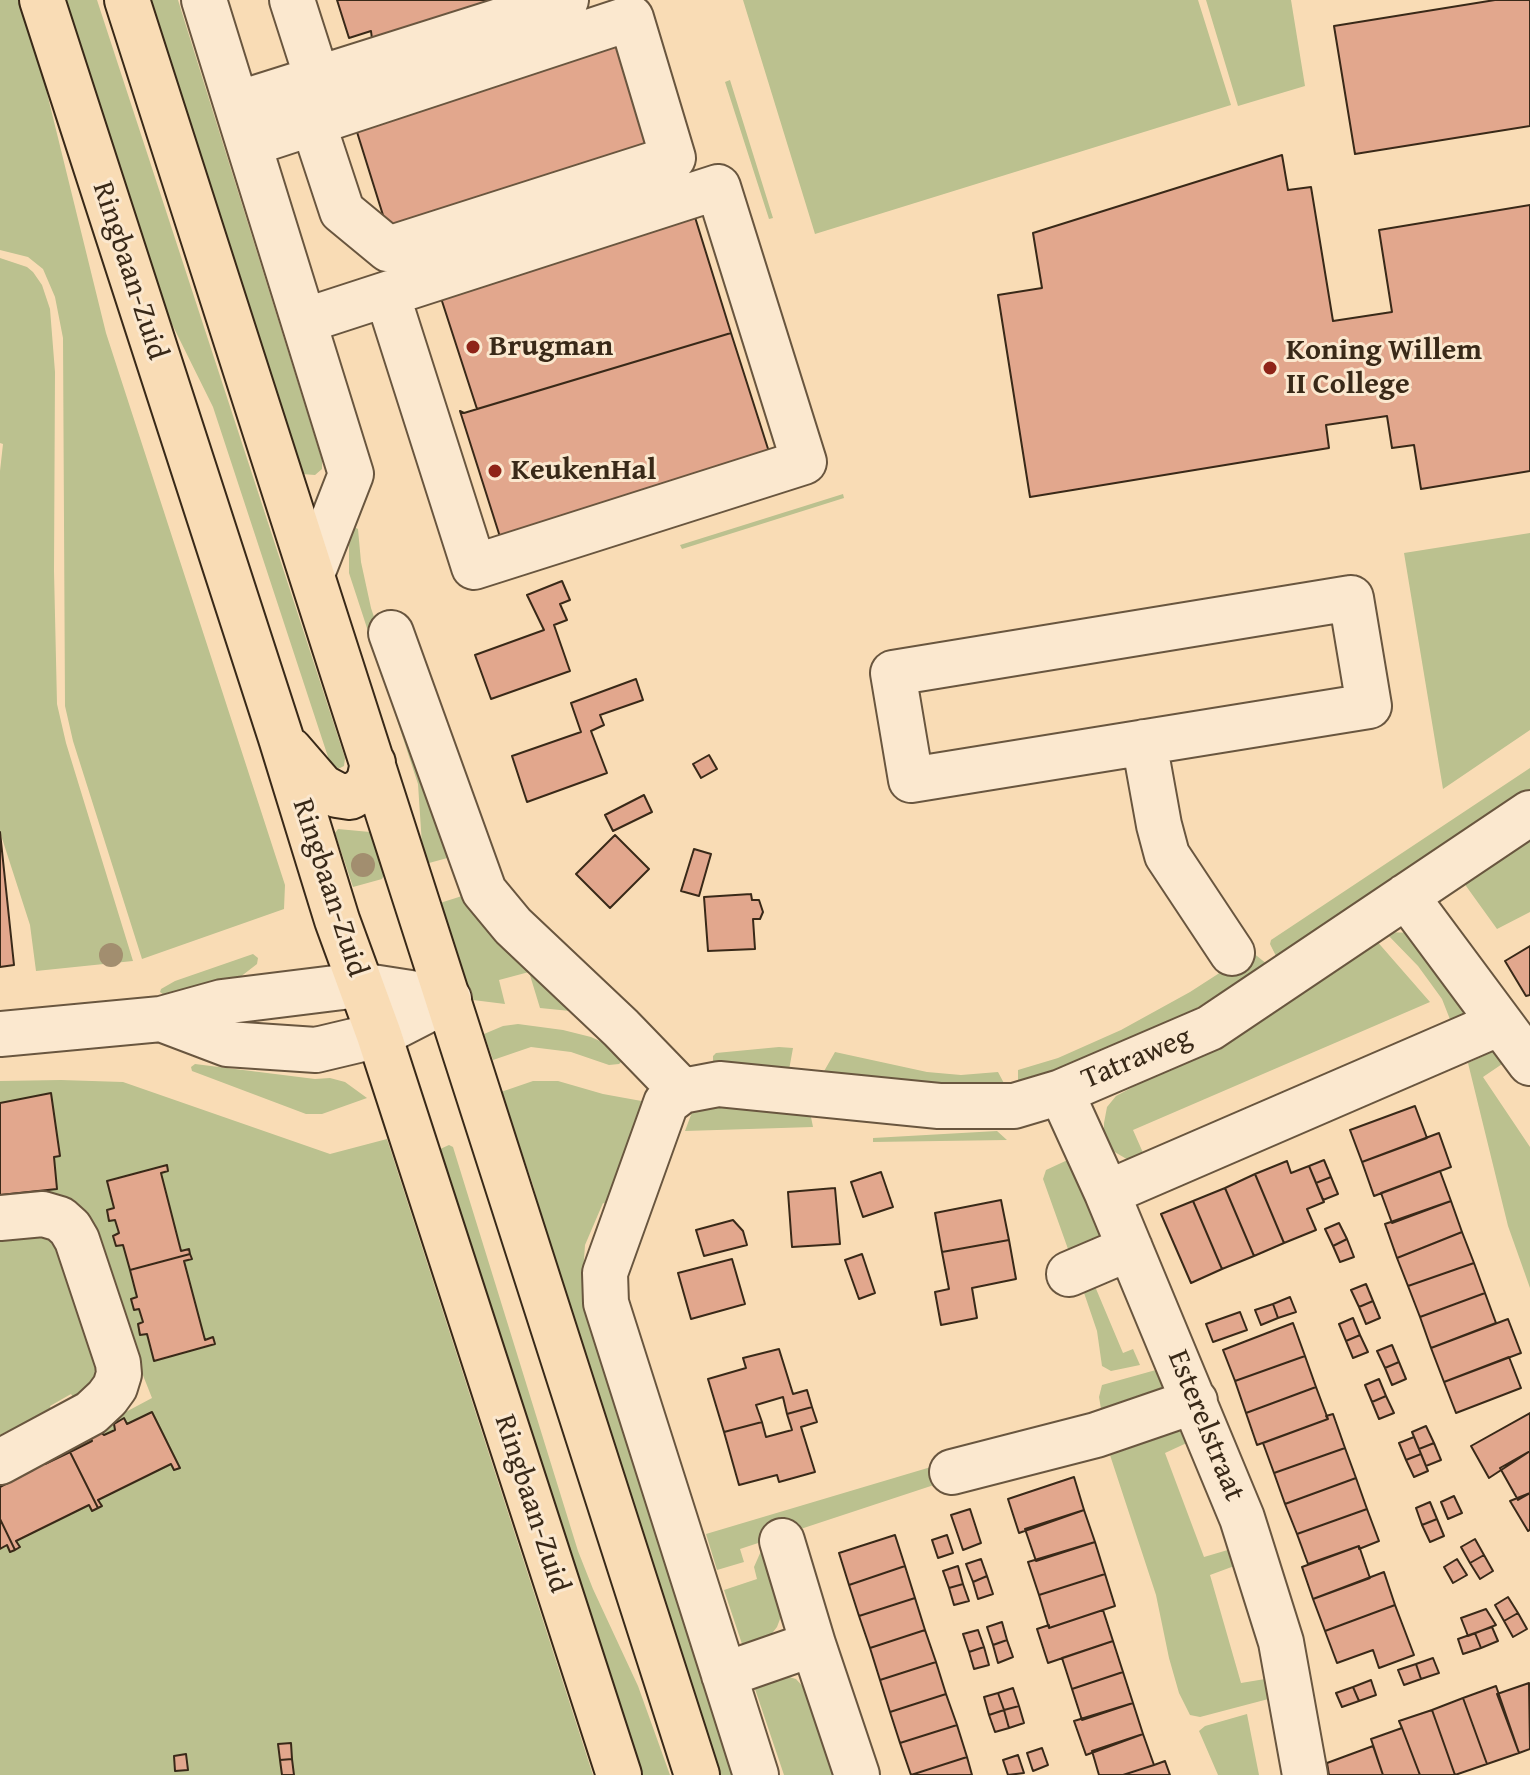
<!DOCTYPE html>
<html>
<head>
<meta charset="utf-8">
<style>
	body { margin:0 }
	canvas { display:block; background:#f9dcb5 }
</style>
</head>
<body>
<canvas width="1530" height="1775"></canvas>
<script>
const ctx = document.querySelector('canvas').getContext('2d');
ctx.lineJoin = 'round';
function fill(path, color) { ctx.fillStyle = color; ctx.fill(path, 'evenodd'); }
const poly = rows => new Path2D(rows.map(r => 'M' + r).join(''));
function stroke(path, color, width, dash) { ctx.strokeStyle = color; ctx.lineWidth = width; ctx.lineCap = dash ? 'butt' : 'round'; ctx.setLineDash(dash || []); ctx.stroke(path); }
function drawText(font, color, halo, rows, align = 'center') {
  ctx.font = font + ' "Gentium Book Plus",serif'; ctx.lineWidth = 6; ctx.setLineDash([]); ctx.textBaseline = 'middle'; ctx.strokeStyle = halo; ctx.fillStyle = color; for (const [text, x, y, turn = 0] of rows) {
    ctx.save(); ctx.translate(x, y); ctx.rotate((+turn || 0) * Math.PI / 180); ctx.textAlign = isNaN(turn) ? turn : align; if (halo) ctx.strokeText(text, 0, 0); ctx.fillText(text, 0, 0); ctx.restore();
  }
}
const green = poly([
	[0,0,18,0,45,85,106,333,285,885,284,909,142,959,73,741,65,706,63,338,55,297,43,269,28,257,0,250],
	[65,0,97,0,345,758,344,766,340,768,336,769,330,763,213,407,165,310],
	[144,0,178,0,322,460,322,469,315,475,302,474],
	[743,0,1198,0,1231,105,815,234],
	[1206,0,1291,0,1305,86,1238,106],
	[730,80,773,218,769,219,725,82],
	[0,258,27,267,33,272,42,285,50,309,55,372,54,571,57,704,66,743,133,961,36,971,30,925,0,832,0,471,3,444,0,443],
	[843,494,844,498,682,549,680,545],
	[354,527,358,529,361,562,371,608,453,852,451,857,429,863,426,861,422,845,418,784,349,573,349,544],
	[1530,533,1530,730,1443,789,1404,553],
	[1530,768,1530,789,1277,958,1270,944,1271,940],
	[338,829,370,832,384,875,382,879,353,887,335,833],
	[1530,833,1530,912,1497,929,1461,879],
	[462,896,572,1008,570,1011,540,1008,529,972,499,980,505,1004,473,1000,440,903],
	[1385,932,1415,933,1467,1013,1453,1027,1442,999,1418,966],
	[1375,939,1430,1002,1133,1130,1144,1155,1130,1161,1113,1151,1104,1131,1104,1123,1107,1107,1116,1096,1197,1053],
	[1252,952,1267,964,1163,1029,1018,1086,1018,1070,1058,1058,1121,1030,1190,992],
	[253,954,258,958,257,964,235,981,208,990,164,995,160,992,161,989,175,981],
	[518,1024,563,1030,591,1037,615,1048,624,1059,619,1064,609,1065,571,1052,531,1047,493,1060,484,1034,503,1026],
	[779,1047,793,1048,789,1070,713,1066,713,1056,716,1053],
	[835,1052,927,1072,961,1075,998,1072,1006,1087,984,1089,823,1073],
	[1492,1052,1505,1052,1511,1058,1483,1077,1530,1147,1530,1288,1508,1226,1468,1063],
	[195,1064,315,1079,330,1078,345,1082,367,1098,322,1114,306,1114,192,1071,191,1067],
	[61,1080,123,1082,330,1154,387,1139,593,1775,0,1775,0,1479,152,1398,73,1199,0,1207,0,1081],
	[533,1081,558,1081,603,1094,647,1102,606,1204,603,1203,585,1245,583,1274,588,1298,738,1775,718,1775,557,1272,533,1185,501,1092],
	[695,1104,810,1112,813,1127,685,1131],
	[997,1131,1007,1140,873,1142,873,1138],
	[449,1145,453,1147,578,1551,593,1589,638,1686,670,1775,639,1775,438,1150],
	[1074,1157,1112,1247,1073,1263,1043,1179,1046,1170],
	[59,1228,109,1373,74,1399,71,1394,50,1406,51,1410,0,1435,0,1237],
	[1081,1284,1094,1284,1123,1353,1133,1349,1140,1365,1111,1371,1102,1366,1097,1331],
	[1163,1368,1167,1378,1164,1391,1102,1415,1099,1397,1102,1385],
	[1176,1431,1188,1434,1191,1441,1165,1453,1204,1557,1231,1549,1237,1565,1210,1575,1241,1683,1271,1678,1276,1697,1200,1717,1190,1715,1179,1693,1169,1658,1156,1595,1108,1449],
	[941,1464,940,1483,740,1549,744,1562,717,1570,706,1534],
	[761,1551,780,1610,780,1619,777,1627,766,1641,747,1645,742,1644,724,1590,757,1579,754,1567],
	[782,1675,796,1679,807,1691,835,1775,784,1775,755,1689,758,1684],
	[1247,1714,1259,1775,1218,1775,1199,1731,1205,1726]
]);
const building = poly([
	[337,0,495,0,372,39,371,31,349,38,337,0],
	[1495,0,1530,0,1530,126,1355,154,1334,26,1495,0],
	[617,46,650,149,387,228,357,132,353,130,617,46],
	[1282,155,1288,190,1311,187,1333,321,1392,312,1379,230,1530,205,1530,471,1421,489,1414,445,1392,448,1387,416,1326,425,1329,448,1030,497,998,295,1042,288,1033,233,1282,155],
	[694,214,731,333,477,409,440,295,694,214],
	[731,333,770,455,501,540,460,411,464,413,731,333],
	[562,581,570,600,560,604,567,620,554,625,570,671,491,699,475,655,544,630,527,595,562,581],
	[636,679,643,700,600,715,604,725,591,731,607,773,527,802,512,756,581,732,571,703,636,679],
	[709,755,717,769,701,778,693,764,709,755],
	[644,795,652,812,613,831,605,815,644,795],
	[0,832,14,965,0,967,0,832],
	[615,835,649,869,610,908,576,874,615,835],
	[694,849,711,854,699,896,681,891,694,849],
	[751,894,752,900,759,900,763,912,760,919,753,919,755,949,708,951,704,897,751,894],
	[1530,946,1530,995,1526,996,1505,961,1530,946],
	[51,1093,60,1156,54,1157,57,1189,0,1195,0,1103,51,1093],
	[1415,1106,1427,1138,1362,1162,1350,1130,1415,1106],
	[1439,1133,1451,1167,1374,1196,1362,1162,1439,1133],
	[1324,1160,1331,1177,1316,1183,1309,1166,1324,1160],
	[1287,1161,1291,1173,1309,1166,1324,1202,1307,1209,1316,1230,1284,1243,1255,1174,1287,1161],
	[167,1165,168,1171,161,1173,181,1251,189,1249,190,1254,130,1270,123,1245,116,1246,113,1236,119,1233,115,1220,109,1221,107,1210,114,1208,107,1181,167,1165],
	[1440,1171,1451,1201,1392,1223,1381,1193,1440,1171],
	[881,1172,893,1207,863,1217,851,1182,881,1172],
	[1255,1174,1284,1243,1254,1256,1225,1188,1255,1174],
	[1331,1177,1338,1194,1323,1200,1316,1183,1331,1177],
	[835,1188,840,1244,792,1247,788,1192,835,1188],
	[1225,1188,1254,1256,1222,1269,1193,1201,1225,1188],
	[1001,1200,1009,1240,942,1252,935,1213,1001,1200],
	[1193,1201,1222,1269,1191,1283,1161,1214,1193,1201],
	[1451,1201,1462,1232,1397,1258,1385,1224,1451,1201],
	[733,1220,743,1231,747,1245,704,1256,696,1230,733,1220],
	[1339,1223,1347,1239,1333,1246,1325,1229,1339,1223],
	[1462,1232,1474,1263,1408,1286,1397,1258,1462,1232],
	[1347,1239,1354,1257,1340,1262,1333,1246,1347,1239],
	[1009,1240,1016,1279,972,1288,977,1318,941,1325,935,1292,949,1289,942,1252,1009,1240],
	[190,1254,192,1259,184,1261,205,1340,213,1337,215,1344,154,1361,147,1334,140,1335,138,1324,143,1322,139,1309,134,1310,131,1299,137,1297,130,1270,190,1254],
	[862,1254,875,1293,859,1299,845,1260,862,1254],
	[732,1259,745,1304,691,1319,678,1273,732,1259],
	[1474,1263,1485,1293,1420,1317,1408,1286,1474,1263],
	[1366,1284,1373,1301,1359,1307,1351,1290,1366,1284],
	[1485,1293,1496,1323,1431,1348,1420,1317,1485,1293],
	[1290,1297,1296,1312,1278,1318,1273,1304,1290,1297],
	[1373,1301,1380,1318,1366,1324,1359,1307,1373,1301],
	[1273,1304,1278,1318,1261,1325,1255,1310,1273,1304],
	[1240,1312,1247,1330,1213,1342,1206,1324,1240,1312],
	[1353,1318,1360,1335,1346,1341,1339,1324,1353,1318],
	[1508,1319,1521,1353,1444,1382,1431,1348,1508,1319],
	[1293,1323,1305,1356,1235,1381,1223,1350,1293,1323],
	[1360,1335,1368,1352,1353,1358,1346,1341,1360,1335],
	[1392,1345,1399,1362,1385,1368,1377,1351,1392,1345],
	[779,1349,793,1394,807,1390,812,1407,787,1414,783,1397,756,1405,762,1422,724,1432,708,1379,746,1368,743,1358,779,1349],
	[1305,1356,1316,1387,1246,1413,1235,1381,1305,1356],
	[1509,1357,1521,1388,1456,1413,1444,1382,1509,1357],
	[1399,1362,1406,1379,1392,1385,1385,1368,1399,1362],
	[1379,1379,1386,1396,1372,1402,1365,1385,1379,1379],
	[1316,1387,1328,1419,1257,1445,1246,1413,1316,1387],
	[1386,1396,1394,1413,1379,1419,1372,1402,1386,1396],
	[812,1407,817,1422,801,1427,815,1472,779,1482,777,1475,739,1485,724,1432,762,1422,766,1437,792,1430,787,1414,812,1407],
	[152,1412,180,1468,174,1470,171,1464,98,1500,102,1506,98,1508,70,1452,92,1441,89,1435,99,1431,104,1435,115,1430,114,1424,124,1418,127,1424,152,1412],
	[1530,1413,1530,1451,1489,1478,1471,1446,1530,1413],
	[1333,1414,1345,1448,1274,1473,1263,1443,1328,1419,1326,1416,1333,1414],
	[1426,1426,1434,1443,1419,1449,1412,1432,1426,1426],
	[1414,1437,1421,1454,1406,1460,1399,1443,1414,1437],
	[1434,1443,1441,1460,1426,1466,1419,1449,1434,1443],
	[1345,1448,1356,1478,1285,1504,1274,1473,1345,1448],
	[1530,1451,1530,1493,1518,1500,1500,1468,1530,1451],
	[70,1452,98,1508,92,1511,89,1505,16,1541,20,1547,15,1550,0,1519,0,1487,11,1481,9,1476,18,1471,23,1475,33,1470,33,1464,43,1458,45,1464,70,1452],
	[1421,1454,1428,1471,1414,1477,1406,1460,1421,1454],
	[1074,1477,1084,1510,1019,1533,1008,1499,1074,1477],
	[1356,1478,1367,1509,1297,1534,1285,1504,1356,1478],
	[1530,1493,1530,1530,1528,1531,1510,1501,1530,1493],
	[1454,1496,1462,1513,1448,1519,1441,1502,1454,1496],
	[1430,1502,1437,1519,1422,1525,1416,1508,1430,1502],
	[970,1509,981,1543,963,1550,951,1515,970,1509],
	[1367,1509,1379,1541,1359,1549,1359,1546,1308,1564,1297,1534,1367,1509],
	[1084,1510,1095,1542,1036,1561,1025,1529,1084,1510],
	[0,1519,15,1550,10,1552,7,1545,0,1549,0,1519],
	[1437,1519,1444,1536,1430,1542,1422,1525,1437,1519],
	[895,1535,905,1566,849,1585,839,1553,895,1535],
	[947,1535,953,1553,938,1558,932,1540,947,1535],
	[1475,1539,1484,1555,1470,1563,1461,1547,1475,1539],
	[1095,1542,1105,1574,1039,1595,1028,1562,1095,1542],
	[1359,1546,1370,1578,1313,1599,1302,1567,1359,1546],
	[1484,1555,1493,1571,1480,1579,1470,1563,1484,1555],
	[981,1559,987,1576,973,1582,966,1564,981,1559],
	[1457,1559,1467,1575,1453,1583,1444,1567,1457,1559],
	[905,1566,915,1598,859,1616,849,1585,905,1566],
	[958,1566,963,1584,949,1588,943,1571,958,1566],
	[1384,1572,1395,1605,1325,1631,1313,1599,1384,1572],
	[1105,1574,1115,1606,1049,1628,1039,1595,1105,1574],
	[987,1576,993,1594,978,1599,973,1582,987,1576],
	[963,1584,969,1601,954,1605,949,1588,963,1584],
	[1508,1597,1518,1613,1504,1621,1495,1605,1508,1597],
	[915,1598,925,1630,870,1648,859,1616,915,1598],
	[1395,1605,1414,1655,1379,1668,1373,1650,1337,1663,1325,1631,1395,1605],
	[1486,1609,1496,1625,1468,1636,1461,1618,1486,1609],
	[1103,1610,1113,1641,1048,1663,1037,1629,1049,1625,1049,1628,1103,1610],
	[1518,1613,1527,1629,1513,1637,1504,1621,1518,1613],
	[1002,1622,1007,1640,993,1645,987,1627,1002,1622],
	[1492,1627,1498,1641,1481,1648,1475,1633,1492,1627],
	[925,1630,936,1662,880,1680,870,1648,925,1630],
	[978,1630,984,1647,969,1652,963,1634,978,1630],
	[1475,1633,1481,1648,1463,1654,1458,1639,1475,1633],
	[1007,1640,1013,1657,998,1663,993,1645,1007,1640],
	[1113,1641,1123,1672,1072,1689,1062,1658,1113,1641],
	[984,1647,989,1665,974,1669,969,1652,984,1647],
	[1433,1658,1439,1673,1421,1679,1416,1664,1433,1658],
	[936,1662,946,1694,890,1712,880,1680,936,1662],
	[1416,1664,1421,1679,1404,1685,1398,1670,1416,1664],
	[1123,1672,1133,1703,1082,1720,1072,1689,1123,1672],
	[1371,1680,1376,1695,1359,1701,1353,1687,1371,1680],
	[1529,1683,1530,1749,1519,1753,1497,1694,1529,1683],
	[1496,1686,1519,1753,1487,1764,1463,1698,1496,1686],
	[1353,1687,1359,1701,1342,1707,1336,1693,1353,1687],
	[1013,1688,1019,1706,1004,1710,998,1693,1013,1688],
	[998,1693,1004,1710,989,1715,984,1697,998,1693],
	[946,1694,957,1725,900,1743,890,1712,946,1694],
	[1463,1698,1487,1764,1455,1775,1432,1710,1463,1698],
	[1133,1703,1143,1734,1086,1755,1074,1721,1133,1703],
	[1019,1706,1024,1723,1009,1728,1004,1710,1019,1706],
	[1004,1710,1009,1728,995,1732,989,1715,1004,1710],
	[1432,1710,1455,1775,1420,1775,1402,1728,1399,1721,1432,1710],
	[957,1725,967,1757,911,1775,900,1743,957,1725],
	[1402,1728,1420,1775,1383,1775,1371,1739,1402,1728],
	[1143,1734,1154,1765,1123,1775,1099,1775,1092,1751,1143,1734],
	[291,1743,292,1759,280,1760,278,1744,291,1743],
	[1373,1746,1383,1775,1329,1775,1327,1763,1373,1746],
	[1042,1748,1048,1765,1033,1771,1027,1753,1042,1748],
	[186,1754,188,1770,175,1771,174,1756,186,1754],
	[1018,1755,1024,1773,1008,1775,1003,1760,1018,1755],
	[967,1757,972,1775,911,1775,967,1757],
	[292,1759,294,1775,282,1775,280,1760,292,1759],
	[1165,1761,1170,1775,1123,1775,1154,1765,1165,1761]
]);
const minor = poly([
	[204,0,351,474,312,574],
	[292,0,317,78],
	[237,104,566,0],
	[249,144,313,123,631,18,673,158,388,249,342,211,313,123],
	[304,321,387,294,718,187,804,462,474,567,387,294],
	[1351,598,1369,706,911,780,893,673,1351,598],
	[391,633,484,891,513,926,621,1028,682,1091],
	[1144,742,1159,825,1167,855,1232,953],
	[1406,896,1530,1063],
	[161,1019,227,1044,316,1050,379,1035,449,999],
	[0,1034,161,1019,222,1002,359,985,449,999],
	[1061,1092,1107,1193,1242,1518,1281,1642,1305,1775],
	[1107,1193,1500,1023],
	[0,1218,43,1214,60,1219,70,1228,77,1240,118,1363,119,1374,115,1387,107,1398,91,1413,0,1462],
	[1069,1274,1130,1248],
	[952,1472,1096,1435,1195,1401],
	[813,1644,857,1775],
	[724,1675,813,1644,782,1541],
	[756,1775,606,1303,605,1273,666,1103,682,1091,719,1084,939,1106,1014,1106,1061,1092,1210,1028,1530,813]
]);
const major = poly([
	[42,0,281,738,337,920,379,1035,619,1775],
	[127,0,697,1775],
	[290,750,322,787,337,795,350,797,362,790,369,781,373,763]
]);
const trees = [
	[363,865],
	[111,955]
];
const markers = [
	[473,347,8,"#8f2418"],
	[1270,368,8,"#8f2418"],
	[495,471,8,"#8f2418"]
];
const streetNames = [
	["Ringbaan-Zuid",129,271,72],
	["Ringbaan-Zuid",329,888,72],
	["Tatraweg",1137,1059,-23],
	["Esterelstraat",1205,1426,68],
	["Ringbaan-Zuid",531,1504,72]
];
const poiNames = [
	["Brugman",489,347],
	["Koning Willem",1286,351],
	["II College",1286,385],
	["KeukenHal",511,471]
];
fill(green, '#bbc18f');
fill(building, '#e2a78d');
stroke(building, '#392918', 2);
stroke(minor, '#69563f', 48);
stroke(major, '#392918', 48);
stroke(minor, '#fbe8cf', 44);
stroke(major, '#f9dcb5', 44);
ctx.fillStyle = '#a28e6f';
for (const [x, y] of trees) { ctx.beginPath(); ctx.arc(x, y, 12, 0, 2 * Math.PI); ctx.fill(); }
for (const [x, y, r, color] of markers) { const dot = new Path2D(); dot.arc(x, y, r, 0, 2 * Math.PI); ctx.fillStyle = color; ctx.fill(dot); stroke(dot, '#fbe8cf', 3); }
drawText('30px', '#392918', '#fbe8cf', streetNames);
drawText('bold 30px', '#392918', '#fbe8cf', poiNames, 'left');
</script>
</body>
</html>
